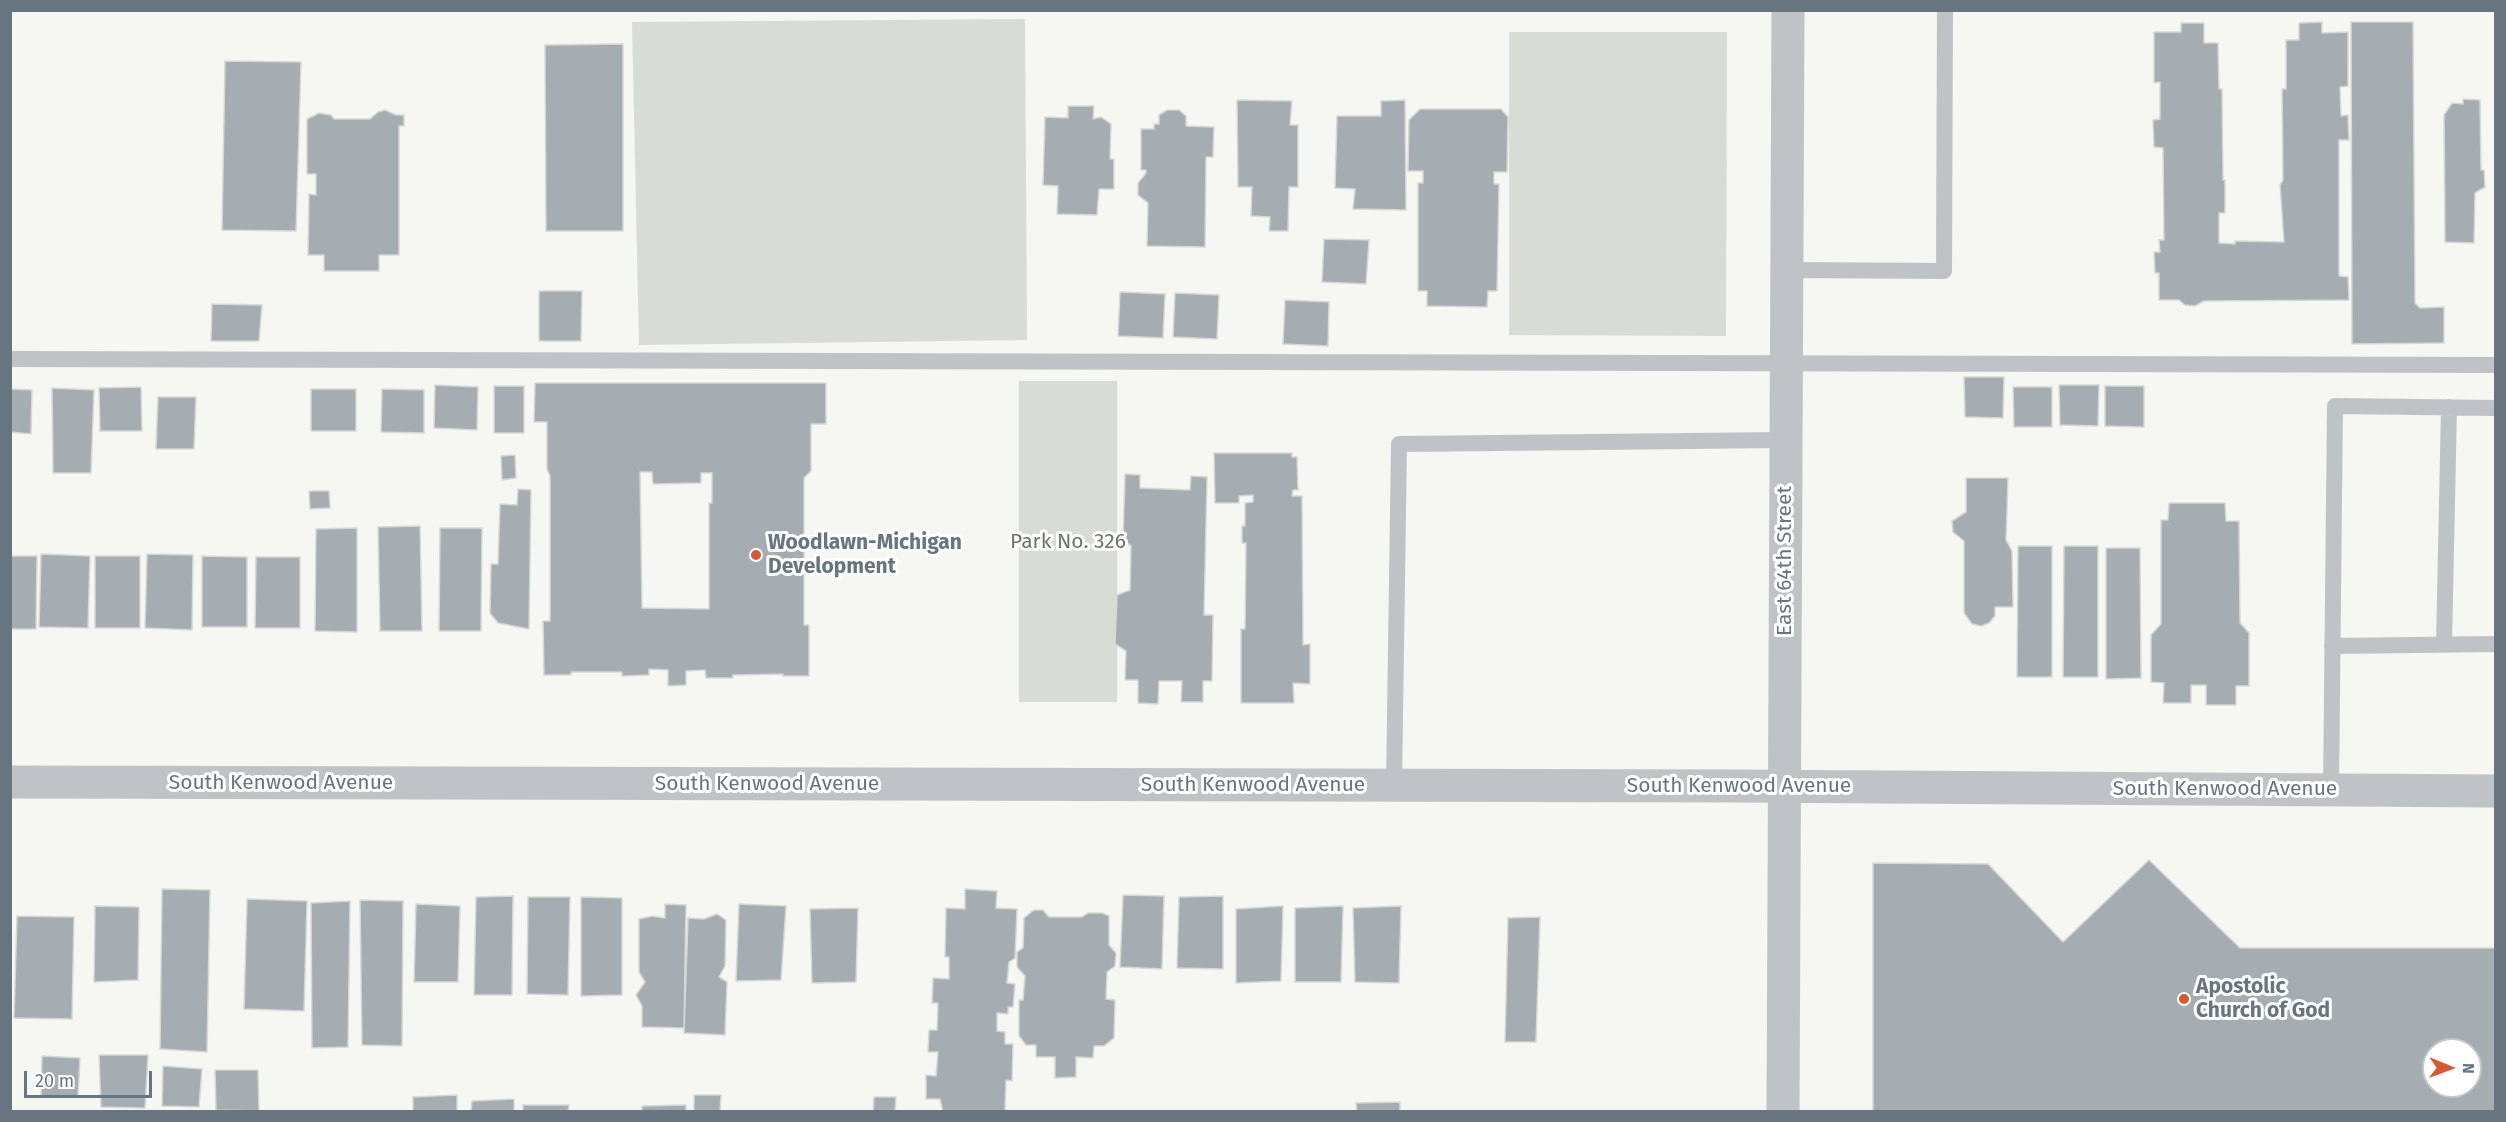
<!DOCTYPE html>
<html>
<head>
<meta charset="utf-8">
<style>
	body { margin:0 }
	#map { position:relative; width:2506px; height:1122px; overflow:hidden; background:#f6f6f3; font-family:"Fira Sans",sans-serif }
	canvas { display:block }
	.frame { position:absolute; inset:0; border:12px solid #677581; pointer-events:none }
	.north { position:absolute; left:2422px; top:1038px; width:60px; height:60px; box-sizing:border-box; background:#fff; border:2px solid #c2c8cd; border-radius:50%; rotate:91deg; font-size:16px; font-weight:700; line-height:24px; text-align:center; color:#677581 }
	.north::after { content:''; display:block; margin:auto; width:21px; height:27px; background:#d65933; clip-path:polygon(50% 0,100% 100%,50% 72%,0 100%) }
	.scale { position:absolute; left:24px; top:1071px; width:128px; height:27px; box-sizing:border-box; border:3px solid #677581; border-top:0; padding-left:8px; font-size:18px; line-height:21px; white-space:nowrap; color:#677581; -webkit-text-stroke:4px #fff; paint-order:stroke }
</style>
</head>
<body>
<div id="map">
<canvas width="2506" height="1122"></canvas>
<div class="frame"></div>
<div class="north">N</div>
<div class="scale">20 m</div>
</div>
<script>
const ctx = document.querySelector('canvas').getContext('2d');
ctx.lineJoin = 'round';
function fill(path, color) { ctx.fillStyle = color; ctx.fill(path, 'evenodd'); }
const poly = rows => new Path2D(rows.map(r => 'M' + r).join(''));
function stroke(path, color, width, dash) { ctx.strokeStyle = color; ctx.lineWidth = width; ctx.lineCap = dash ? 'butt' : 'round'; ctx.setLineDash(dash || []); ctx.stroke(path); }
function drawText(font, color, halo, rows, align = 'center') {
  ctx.font = font + ' "Fira Sans",sans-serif'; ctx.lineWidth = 6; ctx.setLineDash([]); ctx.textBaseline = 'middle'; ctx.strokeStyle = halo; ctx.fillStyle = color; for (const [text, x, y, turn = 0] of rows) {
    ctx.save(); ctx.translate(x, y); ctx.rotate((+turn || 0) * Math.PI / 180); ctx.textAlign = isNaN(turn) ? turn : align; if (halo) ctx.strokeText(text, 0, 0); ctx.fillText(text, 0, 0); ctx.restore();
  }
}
const green = poly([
	[1025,19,1027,340,639,345,632,22],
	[1509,32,1727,32,1726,336,1509,335],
	[1019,381,1117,381,1117,702,1019,702]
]);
const building = poly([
	[2322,22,2322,33,2348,32,2348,86,2340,87,2341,116,2348,115,2349,140,2339,140,2339,276,2348,277,2349,300,2204,301,2195,306,2185,305,2179,300,2159,300,2159,273,2155,273,2154,252,2160,252,2159,240,2164,240,2163,148,2154,147,2153,120,2160,119,2160,82,2154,83,2154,32,2181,32,2181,23,2204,23,2204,43,2218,43,2219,89,2222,89,2223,180,2225,180,2225,213,2219,213,2219,243,2235,244,2235,241,2284,242,2280,185,2283,180,2282,89,2286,89,2286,40,2299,40,2299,23,2322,22],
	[2351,22,2413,22,2415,303,2420,308,2444,307,2444,343,2352,344,2351,22],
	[623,44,623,231,546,231,545,45,623,44],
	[225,61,301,62,296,231,222,230,225,61],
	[2463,99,2480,100,2481,170,2484,170,2485,187,2475,193,2474,243,2445,242,2444,115,2452,103,2463,104,2463,99],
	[1237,100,1292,101,1290,125,1298,125,1298,187,1289,187,1288,231,1269,231,1270,217,1251,216,1252,187,1238,187,1237,100],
	[1405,100,1406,210,1353,209,1355,189,1335,188,1337,116,1381,116,1381,101,1405,100],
	[1068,106,1094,106,1093,119,1101,117,1111,124,1110,159,1114,159,1114,189,1099,189,1097,215,1057,214,1058,186,1043,185,1045,117,1068,118,1068,106],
	[1420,109,1501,109,1508,117,1507,172,1494,172,1494,184,1499,184,1497,291,1488,291,1487,307,1427,306,1427,291,1418,291,1418,183,1423,183,1423,171,1408,171,1409,120,1420,109],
	[385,110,396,115,404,115,404,126,399,126,399,255,379,255,379,271,324,271,324,255,308,255,309,194,316,195,316,174,307,174,307,119,319,113,331,115,334,119,370,119,378,112,385,110],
	[1167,110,1179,110,1186,116,1186,126,1214,127,1213,157,1206,157,1205,247,1147,246,1148,203,1138,195,1138,183,1146,173,1146,170,1141,170,1141,129,1154,129,1154,124,1159,124,1159,115,1167,110],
	[1324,239,1369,240,1366,284,1322,282,1324,239],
	[539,291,582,291,581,341,539,341,539,291],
	[1120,292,1165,294,1163,338,1118,336,1120,292],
	[1175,293,1219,295,1217,339,1173,337,1175,293],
	[1285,300,1329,302,1328,346,1283,344,1285,300],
	[212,304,262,305,259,341,211,341,212,304],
	[1964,377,2004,377,2003,418,1965,417,1964,377],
	[535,383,826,383,826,424,811,424,811,471,804,478,804,625,809,625,809,676,783,676,783,674,733,675,733,678,706,678,705,670,686,671,686,685,668,686,668,670,649,669,649,675,622,676,622,672,571,672,571,675,544,675,543,621,550,621,550,476,547,469,547,422,534,422,535,383],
	[640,472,652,472,653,484,701,483,701,473,712,473,712,503,709,503,709,609,642,608,640,472],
	[435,385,478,387,477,430,434,428,435,385],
	[2059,385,2099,385,2098,426,2060,425,2059,385],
	[494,386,524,386,524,433,494,433,494,386],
	[2105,386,2144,386,2144,427,2105,426,2105,386],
	[141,387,142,431,100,431,99,388,141,387],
	[2013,387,2052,387,2052,427,2014,427,2013,387],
	[52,388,94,390,91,473,53,473,52,388],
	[10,389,32,390,31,434,10,432,10,389],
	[311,389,356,389,356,431,311,431,311,389],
	[382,389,424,390,424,433,381,432,382,389],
	[158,397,196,397,194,449,156,449,158,397],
	[1214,453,1292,453,1292,457,1297,457,1298,490,1293,490,1292,496,1302,496,1303,645,1310,644,1310,684,1293,683,1294,703,1241,703,1241,629,1245,629,1246,543,1242,543,1242,526,1245,526,1245,503,1253,502,1253,495,1239,496,1239,503,1215,503,1214,453],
	[515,455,516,478,502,480,501,456,515,455],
	[1125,474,1140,475,1140,488,1190,490,1191,476,1207,477,1204,615,1213,615,1212,681,1203,681,1203,702,1181,702,1182,681,1159,681,1158,704,1138,703,1138,680,1125,680,1126,651,1115,644,1117,595,1130,590,1131,546,1123,541,1125,474],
	[1966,478,2008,478,2006,540,2012,551,2013,607,1995,607,1995,616,1989,623,1981,626,1972,624,1964,613,1964,541,1953,532,1952,521,1966,512,1966,478],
	[518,489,531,490,529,629,498,623,490,613,491,564,498,564,500,504,517,505,518,489],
	[309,491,329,491,330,508,310,509,309,491],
	[2169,503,2225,503,2226,521,2239,521,2240,623,2249,633,2249,686,2236,686,2236,705,2206,705,2206,685,2191,685,2191,703,2163,703,2164,683,2151,682,2151,635,2161,624,2161,520,2168,520,2169,503],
	[420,526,422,631,380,631,378,527,420,526],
	[357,528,357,632,315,631,316,529,357,528],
	[440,528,482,528,481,631,439,631,440,528],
	[2018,546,2052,546,2052,677,2017,677,2018,546],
	[2064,546,2098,546,2098,677,2063,677,2064,546],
	[2106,548,2140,548,2141,678,2106,679,2106,548],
	[41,554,90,556,88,628,39,627,41,554],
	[147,554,193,555,192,630,145,628,147,554],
	[10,556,37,556,36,629,10,629,10,556],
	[95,556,140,556,140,628,95,628,95,556],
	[202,556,247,557,247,627,202,627,202,556],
	[256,557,300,557,300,628,255,628,256,557],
	[2149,860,2240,948,2496,948,2496,1112,1873,1112,1873,863,1988,864,2063,942,2149,860],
	[2434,1050,2470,1050,2470,1086,2434,1086,2434,1050],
	[162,889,210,890,207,1052,160,1049,162,889],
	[965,889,997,891,996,908,1017,909,1015,958,1009,962,1007,983,1015,984,1013,1007,1008,1007,1008,1014,997,1013,997,1031,1005,1032,1005,1044,1013,1044,1012,1081,1006,1080,1005,1110,1015,1112,943,1112,940,1099,926,1099,926,1075,936,1076,938,1052,928,1052,929,1030,937,1030,938,1003,932,1003,933,978,949,979,949,957,945,957,946,908,965,909,965,889],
	[1123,895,1164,896,1162,969,1120,967,1123,895],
	[513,896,512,995,474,995,476,897,513,896],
	[1223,896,1223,969,1177,968,1179,897,1223,896],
	[528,897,570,897,568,995,527,994,528,897],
	[581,897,622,898,622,995,581,996,581,897],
	[247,899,307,901,304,1011,244,1009,247,899],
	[360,900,403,901,402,1046,362,1045,360,900],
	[350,901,348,1047,312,1048,311,903,350,901],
	[416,904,460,906,458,982,414,982,416,904],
	[665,904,686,905,684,1028,642,1027,642,1006,636,995,645,982,639,972,639,919,652,916,665,918,665,904],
	[739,904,786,906,781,980,736,981,739,904],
	[95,906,139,907,138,980,94,982,95,906],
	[1283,906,1281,981,1236,983,1236,909,1283,906],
	[1343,906,1341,982,1295,982,1295,908,1343,906],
	[1401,906,1399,983,1355,982,1353,908,1401,906],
	[858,908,856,982,812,983,810,909,858,908],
	[1034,910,1043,910,1049,917,1082,917,1088,913,1102,913,1109,916,1109,945,1116,953,1115,966,1107,972,1106,999,1115,1000,1114,1038,1104,1046,1094,1046,1093,1058,1076,1057,1076,1077,1055,1078,1055,1057,1036,1057,1036,1045,1026,1045,1019,1036,1019,1000,1023,1000,1025,976,1017,967,1017,952,1023,948,1024,918,1034,910],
	[717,914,726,920,725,966,719,977,727,982,725,1035,684,1033,688,918,704,919,717,914],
	[17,916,74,917,72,1019,14,1018,17,916],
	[1540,917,1536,1042,1505,1042,1508,918,1540,917],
	[99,1055,148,1055,145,1108,101,1107,99,1055],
	[42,1056,80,1058,78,1097,41,1096,42,1056],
	[163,1066,202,1069,199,1107,162,1106,163,1066],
	[215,1070,258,1070,259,1111,216,1110,215,1070],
	[457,1095,457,1112,413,1112,413,1097,457,1095],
	[694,1095,721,1095,720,1112,694,1112,694,1095],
	[874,1097,896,1097,895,1112,873,1112,874,1097],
	[514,1099,514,1112,471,1112,472,1101,514,1099],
	[1400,1102,1400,1112,1357,1112,1356,1103,1400,1102],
	[523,1105,569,1105,568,1112,523,1112,523,1105],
	[686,1105,686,1112,642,1112,642,1106,686,1105]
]);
const lane = poly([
	[1786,270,1944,271,1945,10],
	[10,359,2496,365],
	[2444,644,2449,407],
	[2332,646,2496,644],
	[1394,785,1399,444,1785,440],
	[2331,790,2335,406,2496,408]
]);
const street = poly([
	[10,782,1740,786,2496,791],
	[1783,1112,1788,10]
]);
const markers = [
	[756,555,6,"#d65933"],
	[2184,999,6,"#d65933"]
];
const parkNames = [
	["Park No. 326",1068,542]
];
const poiNames = [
	["Woodlawn-Michigan",768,543],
	["Development",768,567],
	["Apostolic",2196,987],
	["Church of God",2196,1011]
];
const streetNames = [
	["East 64th Street",1785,561,-90],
	["South Kenwood Avenue",281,783],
	["South Kenwood Avenue",767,784],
	["South Kenwood Avenue",1253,785],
	["South Kenwood Avenue",1739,786],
	["South Kenwood Avenue",2225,789]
];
fill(green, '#d7dcd4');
fill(building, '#a6adb2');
stroke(building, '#d7d7d5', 1.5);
stroke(lane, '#bfc3c6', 16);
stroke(street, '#bfc3c6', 33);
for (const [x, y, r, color] of markers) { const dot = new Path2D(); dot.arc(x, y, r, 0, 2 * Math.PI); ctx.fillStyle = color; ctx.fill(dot); stroke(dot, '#fff', 2); }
drawText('21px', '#697965', '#fff', parkNames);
drawText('bold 21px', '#677581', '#fff', poiNames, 'left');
drawText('21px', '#677581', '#fff', streetNames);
</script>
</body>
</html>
